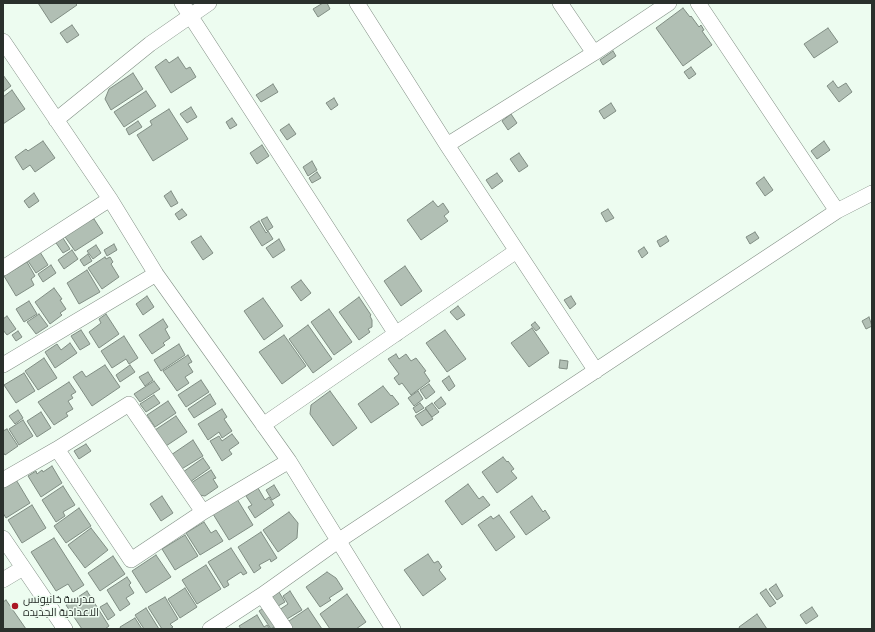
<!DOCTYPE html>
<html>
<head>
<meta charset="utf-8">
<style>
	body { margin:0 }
	#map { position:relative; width:875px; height:632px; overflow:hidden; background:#edfcf0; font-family:Manrope,sans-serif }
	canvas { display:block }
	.frame { position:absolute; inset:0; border:4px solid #2a302c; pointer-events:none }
</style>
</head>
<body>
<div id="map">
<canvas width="875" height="632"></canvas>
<div class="frame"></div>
</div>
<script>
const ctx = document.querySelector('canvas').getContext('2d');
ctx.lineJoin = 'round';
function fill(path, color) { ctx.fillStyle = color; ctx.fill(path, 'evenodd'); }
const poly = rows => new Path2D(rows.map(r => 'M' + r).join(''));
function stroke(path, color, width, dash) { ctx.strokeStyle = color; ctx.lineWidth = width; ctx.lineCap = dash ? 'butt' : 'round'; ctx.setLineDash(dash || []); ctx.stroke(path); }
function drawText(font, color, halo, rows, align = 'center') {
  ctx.font = font + ' Manrope,Cairo,sans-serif'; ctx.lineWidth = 3; ctx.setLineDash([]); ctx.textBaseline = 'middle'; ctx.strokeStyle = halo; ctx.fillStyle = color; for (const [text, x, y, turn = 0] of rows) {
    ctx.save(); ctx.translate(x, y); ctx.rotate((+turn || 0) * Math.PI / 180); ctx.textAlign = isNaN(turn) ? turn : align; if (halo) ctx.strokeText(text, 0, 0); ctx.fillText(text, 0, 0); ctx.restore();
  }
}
const building = poly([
	[38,3,75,3,77,5,51,23,38,3],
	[323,3,327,3,330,9,318,17,313,9,323,3],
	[683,8,690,17,691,16,699,27,701,25,704,30,702,31,712,45,683,66,656,28,683,8],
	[72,25,79,35,67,43,60,33,72,25],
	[828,28,838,42,814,58,804,44,828,28],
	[613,51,616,56,603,65,600,60,613,51],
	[178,57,186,69,190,67,196,77,171,93,155,67,166,59,169,63,178,57],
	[691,67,696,74,689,79,684,72,691,67],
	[133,73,143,89,111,110,105,99,109,89,133,73],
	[3,75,11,86,3,92,3,75],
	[833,81,838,88,846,83,852,92,839,102,827,86,833,81],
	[273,84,278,92,261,102,256,95,273,84],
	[12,90,25,109,3,124,3,97,12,90],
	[146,91,156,106,124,127,114,112,146,91],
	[334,98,338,105,331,110,326,103,334,98],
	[611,103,616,111,604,119,599,111,611,103],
	[191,107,197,117,187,123,180,114,191,107],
	[169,109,188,139,153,161,137,135,152,125,150,121,169,109],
	[511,114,517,123,508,130,502,121,511,114],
	[232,118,237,125,230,129,226,122,232,118],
	[138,121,142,127,129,135,126,129,138,121],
	[289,124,296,134,287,140,280,130,289,124],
	[43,141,55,158,35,172,30,165,23,170,15,157,26,149,28,151,43,141],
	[824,141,830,150,817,159,811,151,824,141],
	[262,145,269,156,257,164,250,153,262,145],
	[519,153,528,166,519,172,510,159,519,153],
	[312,161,317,170,308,176,303,167,312,161],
	[317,172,321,178,312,183,309,178,317,172],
	[497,173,503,181,492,189,486,180,497,173],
	[764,177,773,190,765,196,756,183,764,177],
	[171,191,178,203,171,207,164,196,171,191],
	[34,193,39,201,29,208,24,201,34,193],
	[433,201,438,207,443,203,449,212,444,216,448,221,421,240,407,220,433,201],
	[182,209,187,215,179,220,175,214,182,209],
	[608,209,614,218,606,222,601,213,608,209],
	[267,217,273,227,267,231,261,220,267,217],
	[94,219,103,233,75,251,63,234,81,222,94,219],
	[259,221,266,233,268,231,273,239,262,246,250,227,259,221],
	[755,232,759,238,750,244,746,237,755,232],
	[61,235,70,249,63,253,54,240,61,235],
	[201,236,213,253,203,260,191,242,201,236],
	[666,236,669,241,660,247,657,241,666,236],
	[279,239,285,250,273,258,266,248,279,239],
	[114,244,117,250,107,256,104,250,114,244],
	[96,245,101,253,93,259,87,251,96,245],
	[644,247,648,253,642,258,638,251,644,247],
	[72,250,78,259,64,269,58,260,72,250],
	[40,252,48,265,36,273,28,261,40,252],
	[88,254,92,261,84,266,80,260,88,254],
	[105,257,106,259,110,257,113,262,111,264,119,277,102,289,88,268,105,257],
	[27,262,35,276,31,279,34,285,16,296,4,276,27,262],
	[51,265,56,273,43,282,38,274,51,265],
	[405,266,422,291,401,306,384,281,405,266],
	[87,270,100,292,79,304,67,283,87,270],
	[301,280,311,293,301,301,291,287,301,280],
	[54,288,62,299,60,300,66,309,60,313,62,315,50,324,35,302,54,288],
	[147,296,154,307,143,315,136,304,147,296],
	[571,296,576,304,570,309,564,300,571,296],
	[359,297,371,315,370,316,372,320,372,327,368,329,370,332,359,340,339,312,359,297],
	[263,298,283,326,264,340,244,311,263,298],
	[29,301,37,314,24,322,16,309,29,301],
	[458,306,465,315,457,320,450,312,458,306],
	[329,309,352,342,334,355,311,322,329,309],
	[39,314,48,326,36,334,27,322,39,314],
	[106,314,119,334,99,348,89,332,101,323,99,319,106,314],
	[7,316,16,329,7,335,3,330,3,319,7,316],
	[869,317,872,326,866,329,862,321,869,317],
	[163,319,168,327,165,329,170,338,163,343,165,345,152,354,139,335,163,319],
	[535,322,540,328,536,331,531,325,535,322],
	[308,325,332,359,313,373,289,339,308,325],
	[532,328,549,353,529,367,511,343,532,328],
	[81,330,90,344,80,350,71,336,81,330],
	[445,330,466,359,447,372,426,343,445,330],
	[18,331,22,337,16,341,12,335,18,331],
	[284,335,306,366,282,384,259,352,284,335],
	[124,336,138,358,129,364,126,359,112,368,101,351,124,336],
	[70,343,77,353,55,368,45,352,57,344,61,350,70,343],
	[179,344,185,355,161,371,154,360,179,344],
	[396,354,399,359,406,354,411,361,416,358,426,371,424,372,430,381,411,395,402,383,399,385,394,378,399,374,388,359,396,354],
	[188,355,192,362,188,364,193,372,185,377,189,383,177,391,163,371,188,355],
	[44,358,57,378,38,390,25,371,44,358],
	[560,360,568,361,567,369,559,368,560,360],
	[105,365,120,387,92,406,73,377,82,371,86,377,105,365],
	[130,365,135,372,120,382,116,375,130,365],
	[148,372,153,380,145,386,139,377,148,372],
	[24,373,35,391,16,403,4,385,24,373],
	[449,376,455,386,449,391,442,381,449,376],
	[201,380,209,392,186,407,178,395,201,380],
	[154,381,160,389,140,402,134,394,154,381],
	[69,382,76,392,71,395,73,398,68,401,73,409,66,413,68,416,54,425,38,402,69,382],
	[429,384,435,392,426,399,420,390,429,384],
	[383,386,391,396,392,395,399,404,371,423,358,404,383,386],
	[330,391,357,428,333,446,310,414,311,405,330,391],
	[418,391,423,399,414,406,408,398,418,391],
	[210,394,216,404,194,418,188,409,210,394],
	[154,395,160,403,146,412,140,404,154,395],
	[441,397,446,404,439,409,434,403,441,397],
	[168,401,176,413,155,427,147,415,168,401],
	[420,403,424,408,416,413,413,408,420,403],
	[432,403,439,412,432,417,425,408,432,403],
	[222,409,227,417,224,419,232,431,222,438,219,432,208,440,198,424,222,409],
	[426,409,433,419,422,426,415,416,426,409],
	[18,410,23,418,15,424,9,416,18,410],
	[41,412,51,428,37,437,27,421,41,412],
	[176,416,187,432,166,446,155,430,176,416],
	[23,420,33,436,19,445,9,429,23,420],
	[7,429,18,446,5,455,3,452,3,431,7,429],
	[232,434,239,443,229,450,232,454,222,461,210,441,219,436,222,441,232,434],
	[193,440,203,456,180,470,171,455,193,440],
	[86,444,91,451,79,459,74,451,86,444],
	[503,457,507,462,508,461,514,469,511,471,517,478,497,493,482,472,503,457],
	[203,458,210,468,190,482,183,472,203,458],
	[52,466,62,483,41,497,28,476,36,471,37,474,42,470,43,472,52,466],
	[211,470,216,478,213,479,218,487,205,496,199,495,191,483,211,470],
	[15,478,30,503,6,518,3,513,3,485,15,478],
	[468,484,479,499,483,496,490,505,462,525,445,501,468,484],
	[274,485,280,495,272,500,266,490,274,485],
	[63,486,75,505,63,512,65,516,56,522,42,500,63,486],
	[258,488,265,500,269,497,274,505,255,518,248,507,252,505,246,496,258,488],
	[162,496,173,513,161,521,150,504,162,496],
	[532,496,543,512,545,510,550,518,526,535,510,512,532,496],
	[237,499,253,525,229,540,213,514,237,499],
	[32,505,46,528,22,543,8,520,32,505],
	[79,508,91,526,66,543,54,526,79,508],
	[289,512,298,523,297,538,278,552,263,530,289,512],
	[499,515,515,537,496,551,478,525,491,516,493,519,499,515],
	[204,522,211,533,216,530,223,541,200,555,186,533,204,522],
	[91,528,108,550,85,568,68,545,91,528],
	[261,532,277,558,271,562,270,559,259,565,261,568,254,573,238,547,261,532],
	[185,535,198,556,175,570,162,549,185,535],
	[54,538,84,585,73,592,68,584,56,591,31,552,54,538],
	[231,548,247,573,243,575,241,572,227,581,229,585,224,588,208,562,231,548],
	[428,554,434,563,438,561,442,567,439,570,446,579,423,596,404,570,428,554],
	[156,555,171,577,146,593,132,571,156,555],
	[113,556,125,574,100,591,88,573,113,556],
	[206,565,221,589,197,604,182,580,206,565],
	[327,572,336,578,343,589,329,598,331,600,320,607,306,587,327,572],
	[127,577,131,583,129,585,134,593,126,598,130,604,120,611,107,590,127,577],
	[776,584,783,596,777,600,769,589,776,584],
	[185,588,197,607,180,618,168,599,185,588],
	[766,589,776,603,770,607,760,593,766,589],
	[87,591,109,626,105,629,82,629,66,605,87,591],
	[290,591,302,610,282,622,276,612,288,604,283,596,290,591],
	[279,592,285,602,273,609,267,600,279,592],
	[347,594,366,622,356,629,330,629,320,614,347,594],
	[165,597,178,619,170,624,173,627,170,629,162,629,148,607,165,597],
	[6,600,26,629,3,629,3,602,6,600],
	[107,603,115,615,108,620,100,607,107,603],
	[265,607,277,625,271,629,259,611,265,607],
	[812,607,818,616,806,624,800,615,812,607],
	[146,608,159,629,144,629,135,615,146,608],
	[308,608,322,629,290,629,286,623,308,608],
	[757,614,767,629,740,629,739,627,757,614],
	[257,615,264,627,267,625,270,629,241,629,239,626,257,615],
	[135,618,142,629,121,629,120,627,135,618]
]);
const minor = poly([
	[182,3,396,334],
	[357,3,447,145,596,371],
	[560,3,594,53],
	[698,3,837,211],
	[3,41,110,199,156,274,289,461,393,629],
	[56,120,150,44,209,3],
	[447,145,594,53,669,3],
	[3,268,110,199],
	[3,365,156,274],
	[263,425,515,252],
	[57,449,129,404,203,512],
	[3,480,57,449,131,560,203,512,289,461],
	[3,538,65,629],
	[3,580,23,568],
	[262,595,285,629],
	[210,629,262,595,338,541,837,211,872,193]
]);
const markers = [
	[15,606,4,"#ab1624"]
];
const poiNames = [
	["مدرسة خانيونس",23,600],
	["الاعدادية الجديده",23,613]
];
fill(building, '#b1bfb4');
stroke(building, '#808d83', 1);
stroke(minor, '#828f85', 16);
stroke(minor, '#fff', 15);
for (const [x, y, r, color] of markers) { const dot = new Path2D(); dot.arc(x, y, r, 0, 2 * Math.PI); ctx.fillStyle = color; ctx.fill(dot); stroke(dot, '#edfcf0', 1.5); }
drawText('11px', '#2a302c', '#edfcf0', poiNames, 'left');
</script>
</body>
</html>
